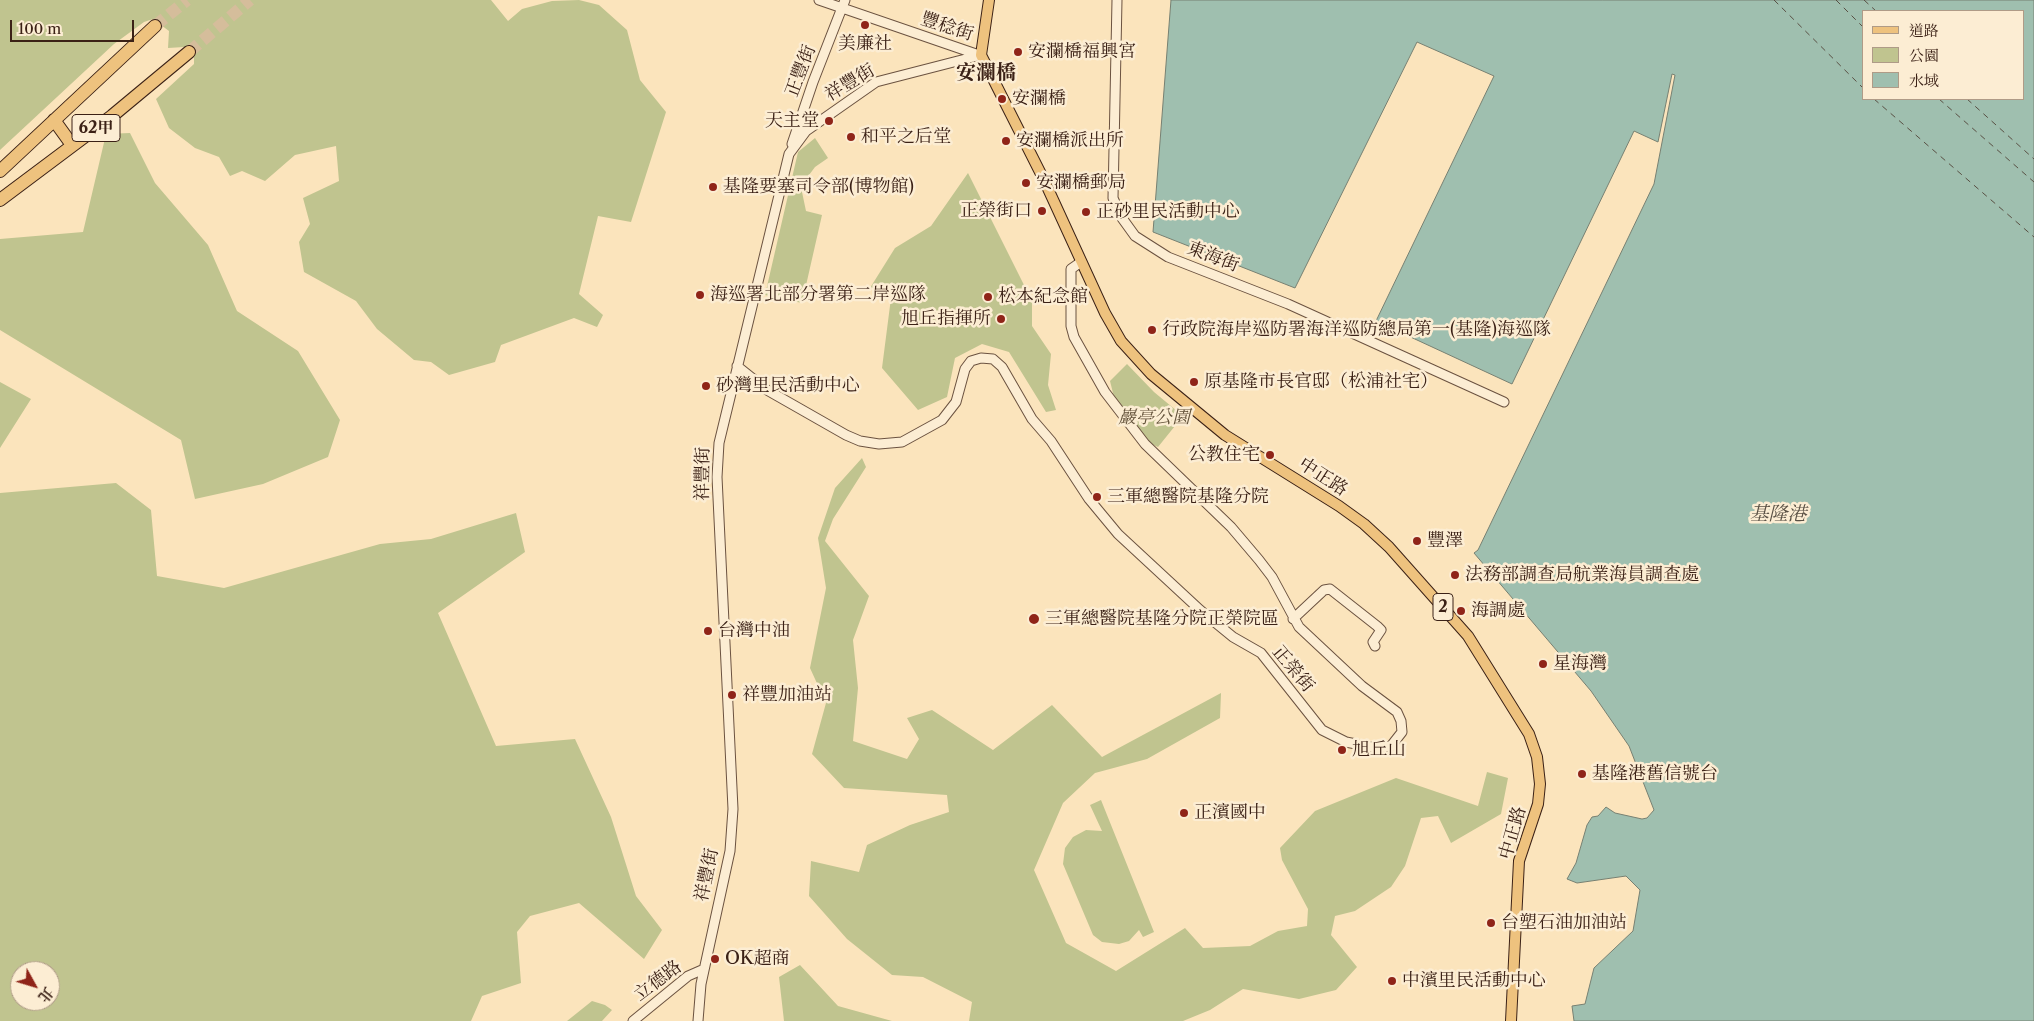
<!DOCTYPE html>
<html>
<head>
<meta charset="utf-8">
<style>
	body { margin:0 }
	#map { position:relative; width:2034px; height:1021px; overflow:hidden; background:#fbe4bc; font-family:"Libre Caslon Text","Noto Serif TC",serif }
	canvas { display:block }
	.legend { position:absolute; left:1862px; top:10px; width:162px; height:90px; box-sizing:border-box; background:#fcedd3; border:1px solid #af9b87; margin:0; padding:6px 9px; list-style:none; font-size:15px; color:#3b2116 }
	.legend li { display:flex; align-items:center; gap:10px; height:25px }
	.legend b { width:25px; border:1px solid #af9b87 }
	.north { position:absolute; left:10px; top:961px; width:50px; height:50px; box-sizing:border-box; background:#fcedd3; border:1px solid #af9b87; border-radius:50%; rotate:129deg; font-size:14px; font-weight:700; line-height:20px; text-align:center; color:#3b2116 }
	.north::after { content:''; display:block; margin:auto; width:18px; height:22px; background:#8f2418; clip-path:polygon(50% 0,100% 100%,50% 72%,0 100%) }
	.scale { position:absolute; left:10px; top:20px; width:124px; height:22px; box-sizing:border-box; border:2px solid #3b2116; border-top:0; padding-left:6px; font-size:15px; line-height:18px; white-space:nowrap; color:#3b2116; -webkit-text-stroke:4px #fcedd3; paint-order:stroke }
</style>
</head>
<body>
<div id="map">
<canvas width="2034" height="1021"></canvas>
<ul class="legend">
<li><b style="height:6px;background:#eec27e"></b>道路</li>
<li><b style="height:14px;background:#c0c48f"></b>公園</li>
<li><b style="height:14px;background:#9fbfaf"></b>水域</li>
</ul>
<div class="north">北</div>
<div class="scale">100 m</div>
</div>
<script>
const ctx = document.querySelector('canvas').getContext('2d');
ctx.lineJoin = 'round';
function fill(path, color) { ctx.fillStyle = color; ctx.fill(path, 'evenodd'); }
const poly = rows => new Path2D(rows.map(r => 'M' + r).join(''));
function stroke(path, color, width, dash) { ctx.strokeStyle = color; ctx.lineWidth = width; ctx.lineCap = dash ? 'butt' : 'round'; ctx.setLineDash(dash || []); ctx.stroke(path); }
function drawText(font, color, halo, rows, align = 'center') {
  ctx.font = font + ' "Libre Caslon Text","Noto Serif TC",serif'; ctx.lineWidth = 5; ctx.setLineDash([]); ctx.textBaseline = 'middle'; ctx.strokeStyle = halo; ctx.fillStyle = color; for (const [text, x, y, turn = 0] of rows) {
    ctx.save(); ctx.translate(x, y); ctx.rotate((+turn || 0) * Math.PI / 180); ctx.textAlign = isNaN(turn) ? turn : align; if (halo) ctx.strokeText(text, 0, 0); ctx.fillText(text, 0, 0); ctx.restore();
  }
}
const green = poly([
	[0,0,491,0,508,21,522,9,552,1,579,0,599,5,627,30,640,80,666,112,631,222,598,216,579,294,603,315,597,327,574,318,501,345,495,362,449,375,431,362,414,360,377,329,356,301,304,272,299,242,310,224,303,198,339,181,336,146,295,155,265,181,242,171,230,176,219,157,195,148,169,128,156,99,194,64,194,52,184,47,168,48,169,31,153,19,144,22,114,44,0,150],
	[130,133,155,183,208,245,237,311,298,351,340,420,328,457,263,484,195,499,181,440,0,330,0,239,83,232,106,134],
	[815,138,828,158,815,167,806,179,802,192,806,211,822,215,802,303,765,295,798,152],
	[968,173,1032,301,1032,326,1051,354,1048,385,1056,410,1046,412,1009,352,982,344,955,358,947,397,918,410,882,368,891,298,870,288,895,248,931,226],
	[1127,364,1154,392,1183,416,1158,447,1147,442,1115,401,1110,381],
	[0,382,31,399,0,448],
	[862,458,866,467,833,519,825,541,869,596,853,640,858,688,853,741,907,759,919,739,907,718,932,710,993,750,1052,705,1102,757,1221,693,1220,718,1147,759,1095,773,1063,803,1034,870,1066,943,1116,971,1185,928,1203,948,1250,946,1278,931,1307,926,1308,909,1282,860,1280,848,1315,811,1396,778,1478,806,1487,772,1508,778,1501,814,1451,843,1438,816,1421,818,1405,866,1391,887,1355,911,1335,916,1331,935,1357,967,1336,990,1299,999,1243,989,1210,1010,1183,1021,969,1021,972,1002,923,977,892,975,847,939,809,896,811,861,859,872,867,845,910,825,949,812,947,795,844,788,812,754,826,703,810,668,826,588,818,538,835,488],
	[116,483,151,510,157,576,224,588,380,544,431,539,516,513,525,552,438,613,496,746,575,739,611,817,636,896,662,930,644,959,579,903,530,916,517,932,521,983,482,996,471,1021,0,1021,0,493],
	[20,971,50,971,50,1001,20,1001],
	[1101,800,1154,932,1143,937,1139,930,1129,941,1119,944,1102,942,1093,935,1063,864,1065,848,1073,837,1086,830,1102,831,1090,805],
	[800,965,838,1006,892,1021,784,1021,779,977],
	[592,1001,605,1005,612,1010,602,1021,567,1021]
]);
const water = poly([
	[1171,0,2034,0,2034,1021,1574,1021,1572,1006,1585,1004,1594,968,1633,931,1640,890,1626,876,1577,883,1567,879,1576,863,1587,825,1592,817,1598,816,1606,807,1615,813,1642,819,1647,818,1654,810,1629,746,1591,691,1474,553,1478,550,1654,184,1675,75,1672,74,1658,142,1634,131,1512,384,1376,321,1494,76,1417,42,1295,288,1153,232,1171,0],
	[1863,11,2023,11,2023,99,1863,99,1863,11]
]);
const ferry = poly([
	[1774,0,1863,88],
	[1836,0,1863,27],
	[1864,0,1876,11],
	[1874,99,2034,237],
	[1939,99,2034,182],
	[1967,99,2034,159]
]);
const highwayTunnel = poly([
	[155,26,187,0],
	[189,52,250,0]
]);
const minor = poly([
	[819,0,979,55],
	[1117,0,1113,198,1122,218,1135,236,1168,257,1288,304,1504,402],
	[792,144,813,82,845,0],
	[737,366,767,390,846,435,860,441,879,444,902,442,942,420,956,402,965,369,971,361,981,358,993,359,1002,367,1032,419,1051,441,1089,499,1118,534,1200,610,1233,637,1261,653,1322,730,1346,742,1376,748,1391,746,1402,732,1401,721,1397,712,1362,686,1299,627,1272,577,1259,560,1231,527,1145,444,1105,392,1074,337,1071,326,1071,269,1081,262],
	[1293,619,1324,590,1330,589,1377,626,1381,630,1373,642,1375,646],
	[633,1021,688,976,704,969],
	[698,1021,701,984,730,851,733,809,717,477,719,443,789,154,806,131,876,82,981,55]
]);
const major = poly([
	[989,0,981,55,1044,180,1105,313,1121,341,1151,374,1225,435,1339,506,1364,524,1389,547,1468,636,1529,734,1537,757,1540,784,1538,804,1519,861,1511,1021]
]);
const highway = poly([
	[54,120,72,145],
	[0,171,155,26],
	[0,200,112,116,189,52]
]);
const markers = [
	[865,25,5,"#8f2418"],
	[1018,52,5,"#8f2418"],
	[1002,99,5,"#8f2418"],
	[829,121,5,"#8f2418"],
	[851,137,5,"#8f2418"],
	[1006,141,5,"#8f2418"],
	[1026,183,5,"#8f2418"],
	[713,187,5,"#8f2418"],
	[1042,211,5,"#8f2418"],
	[1086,212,5,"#8f2418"],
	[700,295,5,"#8f2418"],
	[988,297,5,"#8f2418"],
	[1001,319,5,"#8f2418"],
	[1152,330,5,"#8f2418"],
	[1194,382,5,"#8f2418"],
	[706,386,5,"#8f2418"],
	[1270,455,5,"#8f2418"],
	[1097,497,5,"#8f2418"],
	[1417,541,5,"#8f2418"],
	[1455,575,5,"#8f2418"],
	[1461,611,5,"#8f2418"],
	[1034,619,6,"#8f2418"],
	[708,631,5,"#8f2418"],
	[1543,664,5,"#8f2418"],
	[732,695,5,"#8f2418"],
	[1342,750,5,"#8f2418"],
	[1582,774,5,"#8f2418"],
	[1184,813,5,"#8f2418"],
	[1491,923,5,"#8f2418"],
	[715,959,5,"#8f2418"],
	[1392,981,5,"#8f2418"]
];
const shields = [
	[96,128,48],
	[1443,607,20]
];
const shieldNames = [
	["62甲",96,128],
	["2",1443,607]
];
const streetNames = [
	["豐稔街",947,27,18],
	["正豐街",801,71,-69],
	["祥豐街",850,83,-31],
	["東海街",1213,257,21],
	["祥豐街",703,474,-89],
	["中正路",1323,477,33],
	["正榮街",1293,669,50],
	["中正路",1513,833,-74],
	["祥豐街",707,875,-78],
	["立德路",658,981,-37]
];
const poiNames = [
	["美廉社",865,44,"center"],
	["安瀾橋福興宮",1028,52],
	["安瀾橋",1012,99],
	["天主堂",819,121,"right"],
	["和平之后堂",861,137],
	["安瀾橋派出所",1016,141],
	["安瀾橋郵局",1036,183],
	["基隆要塞司令部(博物館)",723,187],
	["正榮街口",1032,211,"right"],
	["正砂里民活動中心",1096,212],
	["海巡署北部分署第二岸巡隊",710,295],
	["松本紀念館",998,297],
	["旭丘指揮所",991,319,"right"],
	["行政院海岸巡防署海洋巡防總局第一(基隆)海巡隊",1162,330],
	["原基隆市長官邸（松浦社宅）",1204,382],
	["砂灣里民活動中心",716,386],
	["公教住宅",1260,455,"right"],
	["三軍總醫院基隆分院",1107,497],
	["豐澤",1427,541],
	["法務部調查局航業海員調查處",1465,575],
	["海調處",1471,611],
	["三軍總醫院基隆分院正榮院區",1045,619],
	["台灣中油",718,631],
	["星海灣",1553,664],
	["祥豐加油站",742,695],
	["旭丘山",1352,750],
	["基隆港舊信號台",1592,774],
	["正濱國中",1194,813],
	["台塑石油加油站",1501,923],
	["OK超商",725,959],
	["中濱里民活動中心",1402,981]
];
const parkNames = [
	["巖亭公園",1154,418]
];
const waterNames = [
	["基隆港",1778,515]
];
const quarterNames = [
	["安瀾橋",986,73]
];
fill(green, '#c0c48f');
fill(water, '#9fbfaf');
stroke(water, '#778072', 1);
stroke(ferry, '#595044', 1, [6, 5]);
stroke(highwayTunnel, '#d5bd9b', 12, [12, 6]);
stroke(minor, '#6b5240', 11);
stroke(major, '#3b2116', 12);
stroke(highway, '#3b2116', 14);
stroke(minor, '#fcedd3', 9);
stroke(major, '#eec27e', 10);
stroke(highway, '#eec27e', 12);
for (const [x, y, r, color] of markers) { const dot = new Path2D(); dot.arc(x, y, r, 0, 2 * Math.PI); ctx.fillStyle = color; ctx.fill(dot); stroke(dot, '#fcedd3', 2); }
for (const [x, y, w] of shields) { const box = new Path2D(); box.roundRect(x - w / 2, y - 13.5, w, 27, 4); ctx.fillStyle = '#fcedd3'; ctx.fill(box); stroke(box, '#3b2116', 1); }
drawText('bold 16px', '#3b2116', null, shieldNames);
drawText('18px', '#3b2116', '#fcedd3', streetNames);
drawText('18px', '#3b2116', '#fcedd3', poiNames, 'left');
drawText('italic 18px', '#63523a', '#fcedd3', parkNames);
drawText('italic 19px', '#595044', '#fcedd3', waterNames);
drawText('bold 20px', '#3b2116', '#fcedd3', quarterNames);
</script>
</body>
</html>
